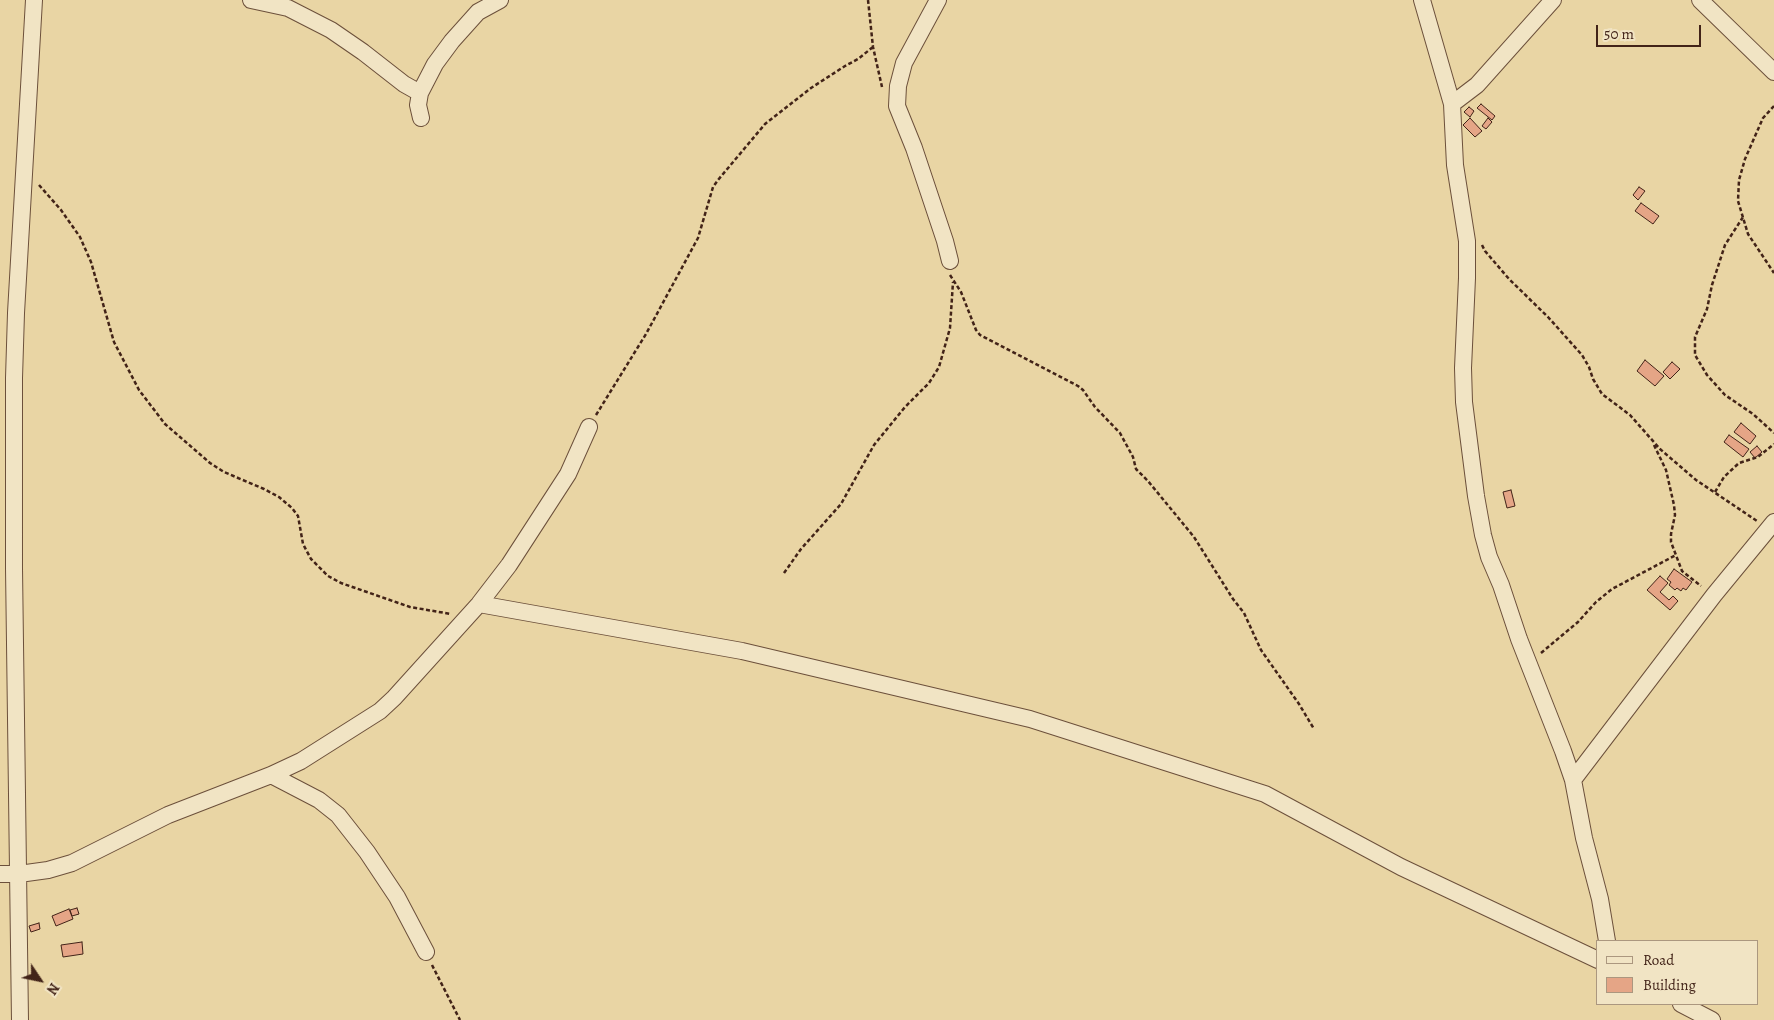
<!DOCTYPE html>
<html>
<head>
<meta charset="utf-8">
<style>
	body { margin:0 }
	#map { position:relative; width:1774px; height:1020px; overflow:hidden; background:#e9d5a4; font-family:Alegreya,serif }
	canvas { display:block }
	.legend { position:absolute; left:1596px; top:940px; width:162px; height:65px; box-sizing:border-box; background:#f1e4c4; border:1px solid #ab977f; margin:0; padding:6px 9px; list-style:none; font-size:15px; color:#422318 }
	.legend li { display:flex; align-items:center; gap:10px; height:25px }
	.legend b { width:25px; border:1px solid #ab977f }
	.north { position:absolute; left:15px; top:955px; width:50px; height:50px; -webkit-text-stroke:4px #f1e4c4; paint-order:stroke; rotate:124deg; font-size:14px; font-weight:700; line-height:20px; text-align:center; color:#422318 }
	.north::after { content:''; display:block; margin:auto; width:18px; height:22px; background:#422318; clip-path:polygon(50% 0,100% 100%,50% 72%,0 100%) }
	.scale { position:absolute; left:1596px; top:25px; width:105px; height:22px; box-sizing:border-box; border:2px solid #422318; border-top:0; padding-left:6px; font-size:15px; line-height:18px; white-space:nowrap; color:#422318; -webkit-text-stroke:4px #f1e4c4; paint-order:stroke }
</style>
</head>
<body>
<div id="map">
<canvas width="1774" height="1020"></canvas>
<ul class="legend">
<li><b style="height:6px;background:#f1e4c4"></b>Road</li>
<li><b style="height:14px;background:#e5a586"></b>Building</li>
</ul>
<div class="north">N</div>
<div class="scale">50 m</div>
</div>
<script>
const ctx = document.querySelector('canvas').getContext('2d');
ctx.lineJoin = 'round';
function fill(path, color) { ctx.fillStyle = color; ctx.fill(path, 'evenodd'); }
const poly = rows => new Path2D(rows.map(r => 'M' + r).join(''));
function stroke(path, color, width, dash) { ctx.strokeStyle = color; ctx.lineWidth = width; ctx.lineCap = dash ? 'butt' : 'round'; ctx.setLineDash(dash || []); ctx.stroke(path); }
const building = poly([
	[1481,104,1495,116,1492,120,1477,108,1481,104],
	[1469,107,1474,111,1470,117,1464,112,1469,107],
	[1470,118,1482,131,1475,137,1463,125,1470,118],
	[1488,118,1492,122,1486,129,1482,126,1488,118],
	[1639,187,1645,191,1638,200,1633,195,1639,187],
	[1641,203,1659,216,1653,224,1635,211,1641,203],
	[1645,360,1664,376,1655,386,1637,371,1645,360],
	[1672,362,1680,369,1670,379,1663,372,1672,362],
	[1741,423,1756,436,1750,444,1734,432,1741,423],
	[1729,435,1749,449,1743,457,1724,442,1729,435],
	[1757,446,1762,452,1755,458,1750,452,1757,446],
	[1511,490,1515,506,1507,508,1503,492,1511,490],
	[1674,569,1692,582,1686,590,1683,588,1681,591,1677,588,1675,590,1669,585,1671,582,1667,579,1674,569],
	[1660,576,1668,583,1660,592,1669,600,1673,596,1678,601,1670,610,1647,590,1660,576],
	[77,908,79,914,72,916,70,910,77,908],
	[69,909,73,919,56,926,52,916,69,909],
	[39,923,40,929,31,932,29,926,39,923],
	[82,942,83,954,63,957,61,945,82,942]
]);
const path = poly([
	[868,0,873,47,882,87],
	[1774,106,1763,118,1745,159,1739,180,1738,201,1748,234,1774,273],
	[39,185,61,210,80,237,91,262,114,342,139,390,165,424,210,463,224,472,264,489,279,497,292,508,298,516,303,544,311,559,328,576,341,583,410,607,451,614],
	[1743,217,1725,245,1712,285,1707,309,1695,337,1695,355,1707,375,1725,395,1753,414,1774,433],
	[1482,245,1485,251,1509,279,1548,317,1582,355,1589,367,1593,379,1602,394,1630,415,1660,449,1696,480,1757,521],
	[950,275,961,292,976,330,980,335,1078,386,1083,390,1095,407,1120,433,1133,457,1136,469,1148,481,1194,537,1233,599,1244,613,1261,650,1299,704,1314,729],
	[596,415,646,334,698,238,713,187,718,180,765,124,811,88,845,66,858,59,873,47],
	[1654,445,1666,470,1674,505,1675,515,1671,534,1671,542,1682,571,1701,586],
	[1715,492,1724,477,1739,463,1758,457,1774,444],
	[784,573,801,549,841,504,874,445,905,407,929,383,939,367,950,328,953,282],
	[1541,653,1578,622,1596,602,1612,589,1676,555],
	[432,965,460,1020]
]);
const minor = poly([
	[251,0,288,8,331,30,363,52,404,84,420,93],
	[938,0,904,63,898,86,897,106,914,148,945,241,950,261],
	[1422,0,1452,104,1455,165,1467,241,1467,278,1463,368,1464,402,1476,496,1483,535,1489,557,1501,585,1519,639,1563,751,1573,780,1584,838,1600,899,1607,941],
	[1700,0,1774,72],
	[1452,104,1477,85,1553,0],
	[421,118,418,105,420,93,435,64,452,41,478,12,500,0],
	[479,604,742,651,1030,719,1265,794,1401,867,1598,960],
	[271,775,319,800,338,815,367,852,397,897,426,952],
	[1573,780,1714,595,1774,522],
	[0,874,19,874,48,870,72,863,168,815,271,775,301,761,380,711,394,698,479,604,509,565,568,474,589,427],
	[1681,1004,1712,1020],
	[20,1020,14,568,14,378,16,313,34,0]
]);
fill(building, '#e5a586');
stroke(building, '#422318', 1);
stroke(minor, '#6c503b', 18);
stroke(path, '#422318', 2.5, [4, 2.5]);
stroke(minor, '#f1e4c4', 16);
</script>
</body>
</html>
